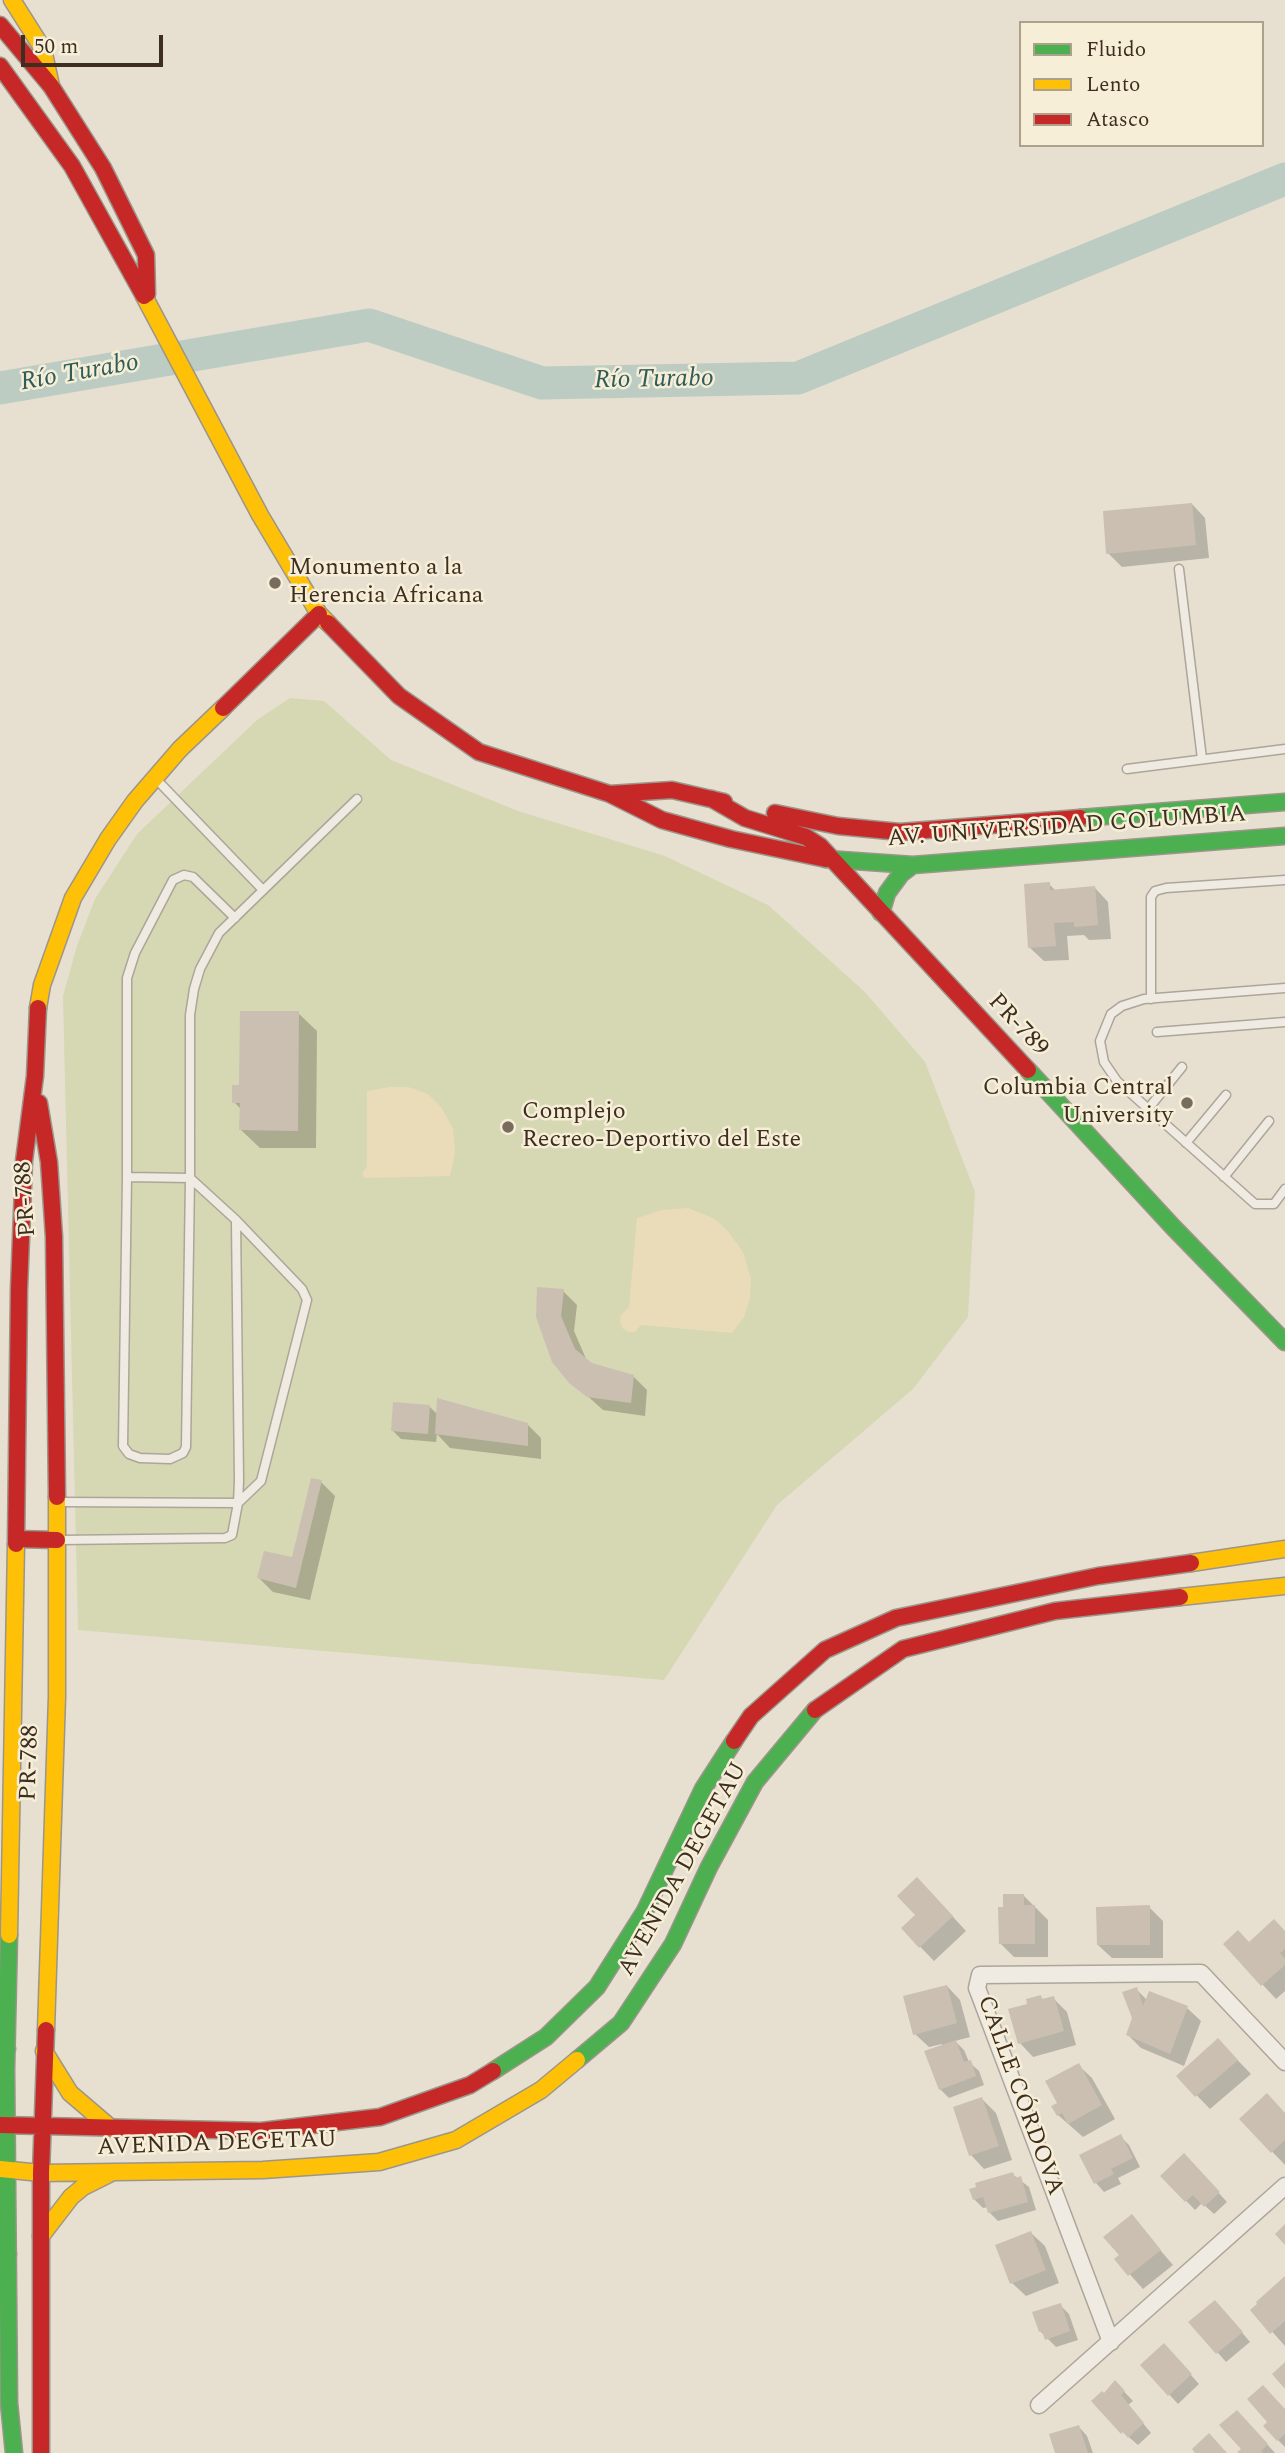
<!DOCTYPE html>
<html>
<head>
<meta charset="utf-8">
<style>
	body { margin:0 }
	#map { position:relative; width:1285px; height:2453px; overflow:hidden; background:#e7e0d1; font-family:Spectral,serif }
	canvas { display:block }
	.legend { position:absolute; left:1019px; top:21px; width:245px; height:126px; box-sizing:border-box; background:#f7eed8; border:2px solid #ada18e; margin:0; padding:9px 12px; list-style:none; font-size:21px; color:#3d2e20 }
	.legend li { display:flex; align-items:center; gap:14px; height:35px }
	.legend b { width:35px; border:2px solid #ada18e }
	.scale { position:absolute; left:21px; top:35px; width:142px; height:32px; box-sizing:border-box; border:4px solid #3d2e20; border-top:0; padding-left:9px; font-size:21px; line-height:24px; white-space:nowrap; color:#3d2e20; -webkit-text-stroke:5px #f7eed8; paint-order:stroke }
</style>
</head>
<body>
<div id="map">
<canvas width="1285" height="2453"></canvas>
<ul class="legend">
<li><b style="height:9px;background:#4caf50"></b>Fluido</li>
<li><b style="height:9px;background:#ffc107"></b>Lento</li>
<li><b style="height:9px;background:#c62828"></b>Atasco</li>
</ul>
<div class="scale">50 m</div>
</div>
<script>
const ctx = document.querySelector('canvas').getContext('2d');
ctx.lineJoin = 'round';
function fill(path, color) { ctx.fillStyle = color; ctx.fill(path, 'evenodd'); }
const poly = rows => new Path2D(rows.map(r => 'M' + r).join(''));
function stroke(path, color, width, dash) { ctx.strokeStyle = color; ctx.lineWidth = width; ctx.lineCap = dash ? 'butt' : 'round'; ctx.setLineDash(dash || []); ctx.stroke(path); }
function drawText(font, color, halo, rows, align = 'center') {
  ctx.font = font + ' Spectral,serif'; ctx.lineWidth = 5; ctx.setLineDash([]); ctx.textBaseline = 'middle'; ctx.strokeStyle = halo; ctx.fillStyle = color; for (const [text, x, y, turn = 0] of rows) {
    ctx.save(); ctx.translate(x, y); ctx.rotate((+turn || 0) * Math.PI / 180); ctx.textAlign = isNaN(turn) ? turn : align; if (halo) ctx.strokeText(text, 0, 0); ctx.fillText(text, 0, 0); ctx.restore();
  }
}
const green = poly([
	[290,698,324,701,391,760,518,811,665,856,768,905,864,991,925,1062,975,1192,968,1317,913,1389,777,1505,664,1680,78,1630,63,996,77,946,95,899,137,834,257,720]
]);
const sand = poly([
	[390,1087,408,1087,428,1094,442,1108,453,1129,455,1153,450,1176,365,1178,362,1174,367,1166,367,1091],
	[688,1208,713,1218,727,1230,743,1252,751,1279,750,1299,744,1317,732,1333,641,1325,635,1332,629,1332,623,1329,620,1322,621,1315,629,1307,637,1218,662,1210]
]);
const shadow = poly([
	[1192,504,1205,518,1209,558,1122,567,1108,553],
	[1049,884,1056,891,1095,888,1108,902,1111,939,1089,940,1084,935,1067,936,1069,960,1044,961,1030,948],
	[298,1013,317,1031,316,1148,260,1148,241,1130,241,1109,234,1102,241,1086],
	[563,1291,577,1305,574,1331,587,1361,591,1365,634,1377,647,1390,645,1416,603,1410,571,1381,538,1317],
	[430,1407,438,1415,527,1424,541,1438,541,1459,450,1448,437,1434,436,1442,401,1439,393,1431],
	[321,1482,335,1496,310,1600,273,1592,259,1578,293,1560],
	[931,1893,966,1931,934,1961,903,1929,917,1915],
	[1023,1895,1048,1920,1048,1957,1014,1957,1000,1943,1005,1908],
	[1149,1907,1163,1921,1163,1958,1112,1958,1098,1945],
	[1285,1932,1285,1991,1276,1999,1225,1944,1250,1943],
	[947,1986,960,2000,970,2037,955,2041,964,2050,969,2062,979,2071,984,2085,949,2098,940,2089,942,2044,929,2047,915,2034],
	[1136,1989,1147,2000,1187,2008,1201,2021,1184,2066,1141,2048,1128,2035,1134,2018],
	[1040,1997,1044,2000,1053,1998,1067,2012,1076,2045,1033,2057,1020,2043,1029,2005],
	[1218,2040,1251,2074,1210,2109,1179,2077],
	[1078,2065,1092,2078,1115,2119,1083,2137,1058,2115,1059,2103],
	[982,2099,996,2113,1012,2160,984,2169,971,2155],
	[1285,2114,1285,2165,1241,2119],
	[1120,2136,1129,2145,1140,2167,1118,2178,1121,2184,1104,2192,1096,2183,1082,2155],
	[1193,2165,1227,2202,1214,2214,1202,2203,1195,2210,1162,2176],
	[1012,2174,1029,2187,1036,2210,998,2221,990,2213,988,2207,983,2208,974,2199],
	[1131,2216,1173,2265,1143,2289,1116,2259,1121,2256],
	[1031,2233,1045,2246,1059,2283,1026,2296,1012,2283],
	[1285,2278,1285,2346,1253,2310],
	[1060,2305,1069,2314,1078,2340,1056,2347,1040,2331],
	[1224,2311,1250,2342,1226,2362,1191,2322],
	[1172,2354,1199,2384,1178,2404,1142,2365],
	[1115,2382,1133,2401,1128,2405,1151,2433,1138,2445,1123,2432,1104,2395],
	[1285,2411,1285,2447,1278,2440],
	[1246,2421,1275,2453,1241,2453],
	[1079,2427,1087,2436,1093,2453,1057,2453]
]);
const river = poly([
	[0,388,369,325,542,383,798,378,1285,179]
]);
const building = poly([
	[1192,503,1196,545,1106,554,1103,511],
	[1050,882,1050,890,1095,886,1098,925,1074,927,1074,922,1054,923,1056,946,1028,948,1024,884],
	[240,1011,299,1011,298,1131,239,1130,240,1103,232,1103,232,1085,239,1085],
	[537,1287,564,1289,561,1316,575,1349,592,1363,634,1375,631,1403,587,1397,569,1383,552,1362,536,1317],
	[437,1398,528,1423,528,1446,435,1434],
	[393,1402,430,1405,428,1434,391,1431],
	[311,1478,322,1480,296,1588,257,1578,264,1551,292,1557],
	[917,1877,953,1916,919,1948,901,1928,915,1915,897,1896],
	[1003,1894,1024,1894,1024,1905,1035,1905,1035,1944,999,1944,998,1907,1003,1907],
	[1150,1905,1150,1945,1097,1945,1096,1907],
	[1274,1919,1285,1931,1285,1949,1280,1953,1285,1959,1285,1965,1261,1986,1223,1944,1238,1930,1249,1942],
	[947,1985,957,2023,913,2035,903,1996],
	[1137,1987,1143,2006,1149,1991,1188,2006,1170,2054,1126,2035,1132,2018,1122,1992],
	[1041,1995,1042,1999,1054,1996,1064,2031,1018,2044,1008,2009,1027,2004,1026,1999],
	[1218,2038,1238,2060,1195,2097,1176,2076],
	[956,2040,964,2062,971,2060,976,2076,939,2090,924,2051],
	[1079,2063,1102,2105,1068,2124,1062,2113,1057,2116,1051,2106,1057,2103,1045,2081],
	[1267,2093,1285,2113,1285,2140,1271,2153,1239,2119],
	[982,2097,999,2146,969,2156,953,2107],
	[1121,2134,1133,2158,1111,2169,1114,2174,1094,2184,1079,2155],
	[1184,2153,1220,2192,1204,2207,1193,2195,1185,2202,1160,2176],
	[1013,2172,1015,2178,1021,2176,1028,2202,988,2213,983,2197,973,2200,969,2189,976,2187,975,2183],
	[1132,2214,1161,2250,1128,2276,1114,2259,1119,2255,1103,2237],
	[1285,2224,1285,2245,1275,2234],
	[1031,2231,1046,2270,1010,2284,995,2245],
	[1285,2276,1285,2321,1270,2334,1250,2310,1257,2304,1256,2302],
	[1215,2300,1243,2332,1216,2354,1188,2322],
	[1061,2303,1070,2331,1045,2340,1042,2331,1039,2332,1032,2312],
	[1164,2343,1192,2374,1168,2396,1140,2365],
	[1285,2362,1285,2389,1272,2374],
	[1115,2380,1125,2391,1121,2395,1144,2423,1128,2438,1123,2432,1121,2434,1091,2401,1102,2391,1104,2393],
	[1263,2385,1285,2409,1285,2434,1277,2441,1263,2426,1267,2422,1247,2399],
	[1237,2410,1268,2444,1261,2451,1263,2453,1239,2453,1237,2452,1241,2449,1219,2425],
	[1079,2425,1088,2453,1055,2453,1049,2434],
	[1209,2433,1227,2453,1195,2453,1192,2449]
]);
const lane = poly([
	[1179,569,1202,759],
	[1127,769,1285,749],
	[157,780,263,890],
	[1285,988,1144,999,1122,1006,1111,1014,1100,1041,1104,1062,1117,1081,1255,1204,1274,1204,1285,1189],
	[1151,999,1151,897,1155,891,1166,888,1285,880],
	[1157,1032,1285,1022],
	[1148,1109,1182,1067],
	[1186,1143,1226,1095],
	[127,1177,127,978,135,953,173,880,184,875,193,877,235,918],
	[1224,1177,1269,1121],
	[60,1502,238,1503,261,1481,307,1300,302,1289,236,1220,190,1178,127,1177,123,1446,129,1454,140,1458,170,1459,183,1453,186,1447,190,1178,190,1015,194,989,200,969,219,933,357,799],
	[60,1540,225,1538,232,1535,238,1503,239,1481,236,1220]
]);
const street = poly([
	[1111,2342,977,1988,980,1975,1201,1973,1285,2062],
	[1039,2405,1285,2186]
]);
const fast = poly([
	[1080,818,1285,802],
	[826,859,913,865,1285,836],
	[881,913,887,893,901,874,913,865],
	[1028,1070,1173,1227,1285,1342],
	[9,1935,6,2069,9,2403,14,2453],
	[0,2059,7,2049],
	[577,2060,621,2023,673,1944,709,1867,755,1782,815,1710],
	[493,2071,546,2037,597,1987,645,1911,703,1789,734,1741],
	[0,2237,8,2254]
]);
const slow = poly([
	[12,0,43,49,51,86],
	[144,296,260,515,319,614,328,623],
	[38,1008,42,985,73,898,108,839,135,801,180,749,223,708],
	[1191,1563,1285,1549],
	[1180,1597,1285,1586],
	[9,1935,16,1544],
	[46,2030,57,1697,57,1497],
	[44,2051,70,2093,111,2128],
	[0,2169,41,2173,263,2170,379,2162,456,2140,541,2090,577,2060],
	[41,2236,71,2197,83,2187,111,2173]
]);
const jam = poly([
	[0,25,51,86,103,168,146,255,147,294],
	[0,66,72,166,144,296],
	[328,623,399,696,479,752,610,794,662,820,731,839,826,859],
	[223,708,319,614],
	[610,794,672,790,724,802],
	[712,799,745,818,806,837,820,846,1028,1070],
	[775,813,838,826,900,832,1080,818],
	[39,1103,49,1162,54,1237,57,1497],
	[16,1539,57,1540],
	[16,1544,19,1289,24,1161,35,1076,38,1008],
	[815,1710,903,1649,1055,1611,1180,1597],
	[734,1741,751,1716,825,1650,896,1618,1098,1576,1191,1563],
	[0,2125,261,2131,380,2117,470,2085,493,2071],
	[41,2453,41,2173,46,2030]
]);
const markers = [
	[275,583,7,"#786c5e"],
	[1187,1103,7,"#786c5e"],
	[508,1127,7,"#786c5e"]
];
const poiNames = [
	["Monumento a la",289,569],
	["Herencia Africana",289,597],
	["Columbia Central",1173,1089,"right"],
	["University",1173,1117,"right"],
	["Complejo",522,1113],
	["Recreo-Deportivo del Este",522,1141]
];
const streetNames = [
	["AV. UNIVERSIDAD COLUMBIA",1067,828,-4],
	["PR-789",1017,1026,47],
	["PR-788",27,1199,-94],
	["PR-788",31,1763,-88],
	["AVENIDA DEGETAU",684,1870,-61],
	["CALLE CÓRDOVA",1019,2096,70],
	["AVENIDA DEGETAU",217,2145,-2]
];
const waterNames = [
	["Río Turabo",80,374,-10],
	["Río Turabo",654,381,-1]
];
fill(green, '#d6d7b3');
fill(sand, '#eadcb9');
fill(shadow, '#0003');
stroke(river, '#bcccc2', 33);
fill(building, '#cbbfb2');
stroke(lane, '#ada599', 11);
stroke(street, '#ada599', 19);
stroke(fast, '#9c958a', 19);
stroke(slow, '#9c958a', 19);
stroke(jam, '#9c958a', 19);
stroke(lane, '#efebe3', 8);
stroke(street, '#efebe3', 16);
stroke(fast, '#4caf50', 16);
stroke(slow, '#ffc107', 16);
stroke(jam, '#c62828', 16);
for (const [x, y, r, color] of markers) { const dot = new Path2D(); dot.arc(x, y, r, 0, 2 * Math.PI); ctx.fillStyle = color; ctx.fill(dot); stroke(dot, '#f7eed8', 2.5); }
drawText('24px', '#3d2e20', '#f7eed8', poiNames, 'left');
drawText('24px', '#3d2e20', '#f7eed8', streetNames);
drawText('italic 26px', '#2f5d5a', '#f7eed8', waterNames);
</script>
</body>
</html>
